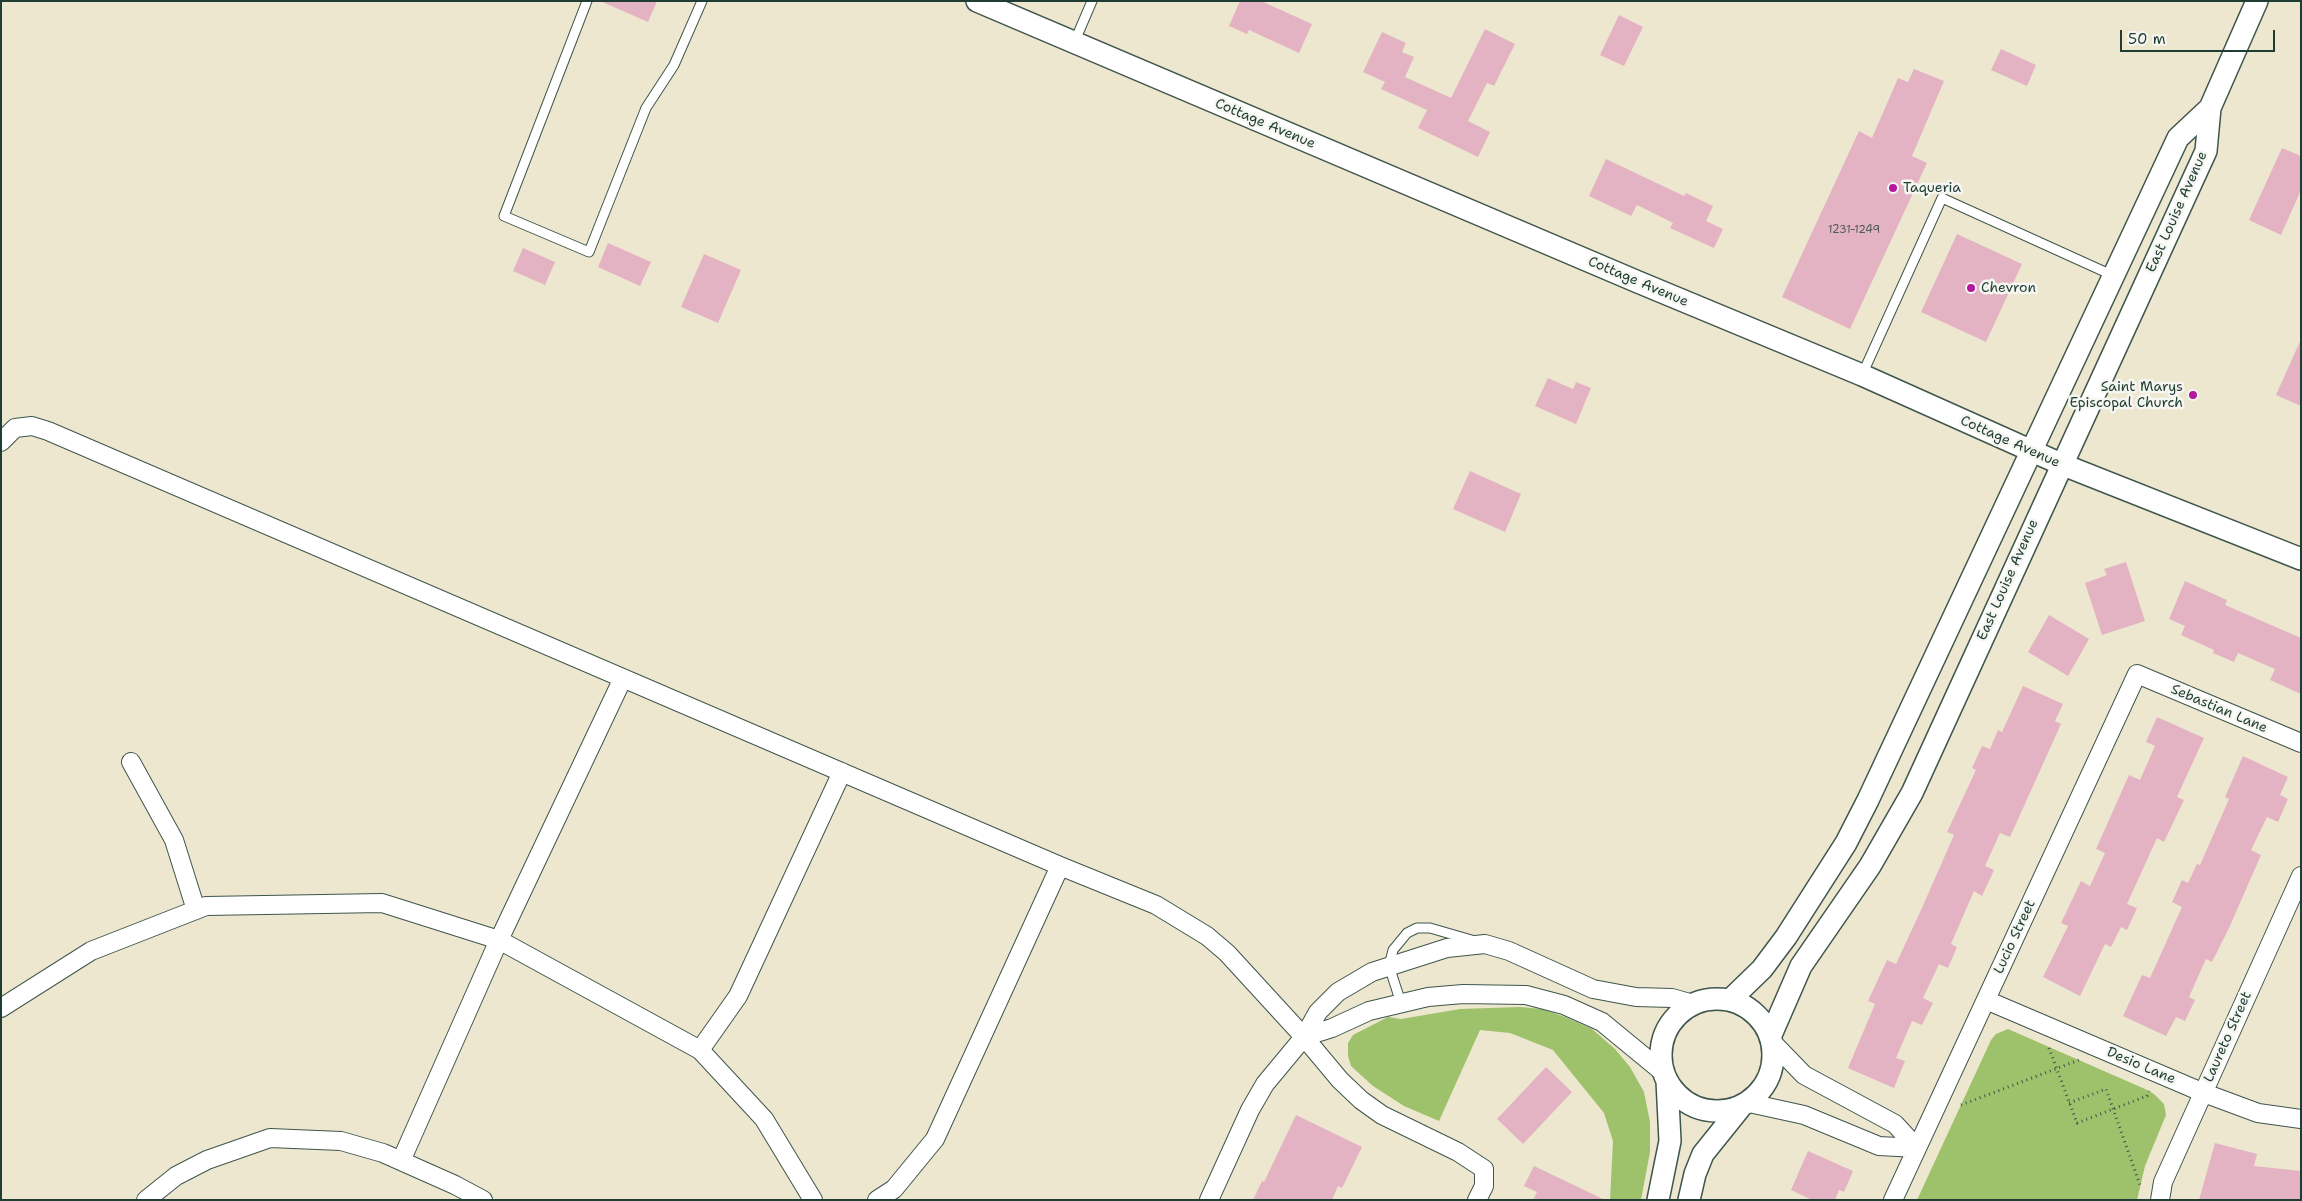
<!DOCTYPE html>
<html>
<head>
<meta charset="utf-8">
<style>
	body { margin:0 }
	#map { position:relative; width:2302px; height:1201px; overflow:hidden; background:#eee7cf; font-family:"Shantell Sans",sans-serif }
	canvas { display:block }
	.frame { position:absolute; inset:0; border:2px solid #1f3d34; pointer-events:none }
	.scale { position:absolute; left:2120px; top:30px; width:155px; height:22px; box-sizing:border-box; border:2px solid #1f3d34; border-top:0; padding-left:6px; font-size:15px; line-height:18px; white-space:nowrap; color:#1f3d34; -webkit-text-stroke:4px #f6f6f2; paint-order:stroke }
</style>
</head>
<body>
<div id="map">
<canvas width="2302" height="1201"></canvas>
<div class="frame"></div>
<div class="scale">50 m</div>
</div>
<script>
const ctx = document.querySelector('canvas').getContext('2d');
ctx.lineJoin = 'round';
function fill(path, color) { ctx.fillStyle = color; ctx.fill(path, 'evenodd'); }
const poly = rows => new Path2D(rows.map(r => 'M' + r).join(''));
function stroke(path, color, width, dash) { ctx.strokeStyle = color; ctx.lineWidth = width; ctx.lineCap = dash ? 'butt' : 'round'; ctx.setLineDash(dash || []); ctx.stroke(path); }
function drawText(font, color, halo, rows, align = 'center') {
  ctx.font = font + ' "Shantell Sans",sans-serif'; ctx.lineWidth = 5; ctx.setLineDash([]); ctx.textBaseline = 'middle'; ctx.strokeStyle = halo; ctx.fillStyle = color; for (const [text, x, y, turn = 0] of rows) {
    ctx.save(); ctx.translate(x, y); ctx.rotate((+turn || 0) * Math.PI / 180); ctx.textAlign = isNaN(turn) ? turn : align; if (halo) ctx.strokeText(text, 0, 0); ctx.fillText(text, 0, 0); ctx.restore();
  }
}
const green = poly([
	[1520,1007,1542,1009,1565,1017,1592,1029,1615,1049,1630,1067,1644,1092,1650,1122,1650,1152,1641,1200,1610,1200,1613,1141,1604,1113,1553,1050,1510,1033,1480,1030,1439,1121,1404,1106,1373,1086,1351,1066,1348,1056,1348,1043,1353,1035,1388,1017,1401,1019,1460,1009],
	[2008,1029,2145,1089,2154,1094,2164,1104,2166,1115,2145,1166,2137,1200,1917,1200,1991,1040,1996,1034]
]);
const building = poly([
	[600,1,657,1,648,22],
	[1240,1,1261,1,1312,24,1299,53,1249,30,1247,34,1229,26],
	[1619,15,1643,27,1624,66,1600,55],
	[1485,29,1515,44,1494,86,1487,83,1468,121,1490,132,1478,157,1418,128,1427,110,1381,89,1385,82,1363,72,1382,32,1406,43,1402,52,1414,57,1405,77,1451,98],
	[2001,49,2036,65,2027,86,1991,70],
	[1914,69,1944,81,1912,156,1927,163,1850,329,1782,297,1859,131,1872,138,1898,78,1908,82],
	[2282,148,2301,156,2301,190,2281,235,2249,220],
	[1606,159,1684,196,1686,193,1713,206,1706,221,1723,229,1714,248,1670,228,1673,223,1637,205,1631,216,1589,196],
	[1957,234,2022,264,1986,342,1921,312],
	[608,243,651,262,640,286,598,267],
	[523,248,555,262,545,285,513,271],
	[704,254,741,270,718,323,681,307],
	[2301,339,2301,406,2276,395],
	[1548,378,1573,389,1576,382,1591,388,1576,424,1535,406],
	[1470,471,1521,494,1505,532,1453,509],
	[2126,562,2145,621,2102,635,2085,583,2107,575,2104,569],
	[2185,581,2227,600,2225,605,2301,638,2301,694,2270,680,2275,669,2238,653,2234,662,2213,653,2214,650,2181,635,2185,626,2169,619],
	[2049,615,2089,639,2068,676,2028,652],
	[2023,686,2063,704,2055,721,2061,724,2010,837,2000,833,1985,866,1994,870,1982,896,1974,891,1951,944,1957,947,1948,968,1939,964,1923,998,1933,1003,1922,1025,1912,1021,1896,1058,1905,1061,1894,1088,1848,1068,1875,1004,1868,1001,1887,960,1896,964,1921,910,1954,835,1947,832,1976,770,1972,768,1982,746,1990,749,1998,730,2002,732],
	[2157,717,2204,738,2177,797,2184,800,2164,842,2157,838,2127,904,2137,908,2127,930,2121,927,2111,947,2105,944,2080,996,2043,977,2068,926,2061,923,2081,881,2090,886,2105,853,2096,849,2129,775,2140,780,2155,746,2146,742],
	[2243,756,2288,777,2280,795,2288,799,2278,822,2267,817,2251,850,2261,855,2229,928,2212,962,2206,959,2189,997,2195,1000,2185,1021,2176,1017,2166,1036,2123,1016,2142,975,2150,978,2182,907,2172,902,2182,880,2188,883,2197,864,2200,865,2229,799,2225,797],
	[1546,1067,1572,1092,1523,1144,1497,1119],
	[1296,1115,1362,1147,1342,1188,1338,1186,1332,1200,1253,1200,1262,1181,1264,1182],
	[2215,1143,2257,1154,2254,1166,2301,1171,2301,1200,2199,1200],
	[1808,1151,1853,1171,1844,1192,1839,1190,1835,1200,1812,1200,1791,1190],
	[1534,1166,1605,1200,1533,1200,1537,1192,1524,1186]
]);
const path = poly([
	[2049,1048,2077,1123,2147,1096,2149,1091],
	[2069,1103,2106,1089,2140,1185],
	[1961,1105,2079,1060]
]);
const service = poly([
	[587,1,504,216,589,252,646,108,674,65,702,1],
	[1074,43,1092,1],
	[1862,375,1942,198,2114,276],
	[1401,1003,1389,966,1393,950,1407,933,1417,928,1430,928,1475,941]
]);
const minor = poly([
	[1,442,15,428,32,426,48,431,1060,866,1156,905,1207,936,1227,953,1304,1037,1340,1080,1361,1100,1382,1115,1458,1152,1484,1169,1484,1186,1477,1200],
	[131,762,174,840,196,910],
	[1986,1000,2204,1093,2258,1113,2301,1119],
	[1,1008,91,951,206,906,382,903,499,940,700,1050,764,1119,813,1200],
	[1304,1037,1332,1028,1369,1011,1428,997,1463,994,1526,995,1564,1005,1602,1022,1664,1073],
	[1773,1043,1804,1075,1895,1124,1917,1148],
	[700,1050,738,996,842,772],
	[1749,1103,1804,1115,1879,1146,1917,1148],
	[401,1161,499,940,623,678],
	[146,1200,176,1176,207,1160,270,1138,341,1141,383,1153,455,1185,483,1200],
	[877,1200,894,1189,935,1139,1060,866],
	[1209,1200,1250,1110,1265,1084,1304,1037,1318,1012,1338,992,1372,972,1447,948,1485,944,1509,951,1593,989,1636,997,1672,998,1693,1004],
	[1893,1200,2137,674,2301,743],
	[2160,1200,2163,1182,2301,876]
]);
const tertiary = poly([
	[977,1,1638,282,1862,375,2061,464,2301,559],
	'1661 1055a56 56 0 1 1 112 0a56 56 0 1 1-112 0Z',
	[1730,1000,1762,969,1786,937,1846,843,1868,800,2178,138,2210,108],
	[1771,1035,1801,966,1870,866,1912,793,2206,151,2210,108,2257,1],
	[1658,1200,1670,1141,1667,1081],
	[1689,1200,1695,1174,1703,1154,1740,1108]
]);
const markers = [
	[1893,188,5,"#b5179e"],
	[1971,288,5,"#b5179e"],
	[2193,395,5,"#b5179e"]
];
const numberNames = [
	["1231-1249",1854,230]
];
const streetNames = [
	["Cottage Avenue",1265,124,23],
	["East Louise Avenue",2177,212,-66],
	["Cottage Avenue",1638,282,23],
	["Cottage Avenue",2010,442,24],
	["East Louise Avenue",2008,580,-66],
	["Sebastian Lane",2219,709,23],
	["Lucio Street",2015,937,-65],
	["Laureto Street",2228,1037,-66],
	["Desio Lane",2141,1066,23]
];
const poiNames = [
	["Taqueria",1903,188],
	["Chevron",1981,288],
	["Saint Marys",2183,387,"right"],
	["Episcopal Church",2183,403,"right"]
];
fill(green, '#9ec16b');
fill(building, '#e3b3c4');
stroke(service, '#3e564b', 11);
stroke(minor, '#3e564b', 20);
stroke(tertiary, '#3e564b', 24);
stroke(path, '#3e564b', 3, [1, 4]);
stroke(service, '#fff', 9);
stroke(minor, '#fff', 18);
stroke(tertiary, '#fff', 21);
for (const [x, y, r, color] of markers) { const dot = new Path2D(); dot.arc(x, y, r, 0, 2 * Math.PI); ctx.fillStyle = color; ctx.fill(dot); stroke(dot, '#f6f6f2', 2); }
drawText('11px', '#505a58', null, numberNames);
drawText('14px', '#1f3d34', '#f6f6f2', streetNames);
drawText('14px', '#1f3d34', '#f6f6f2', poiNames, 'left');
</script>
</body>
</html>
